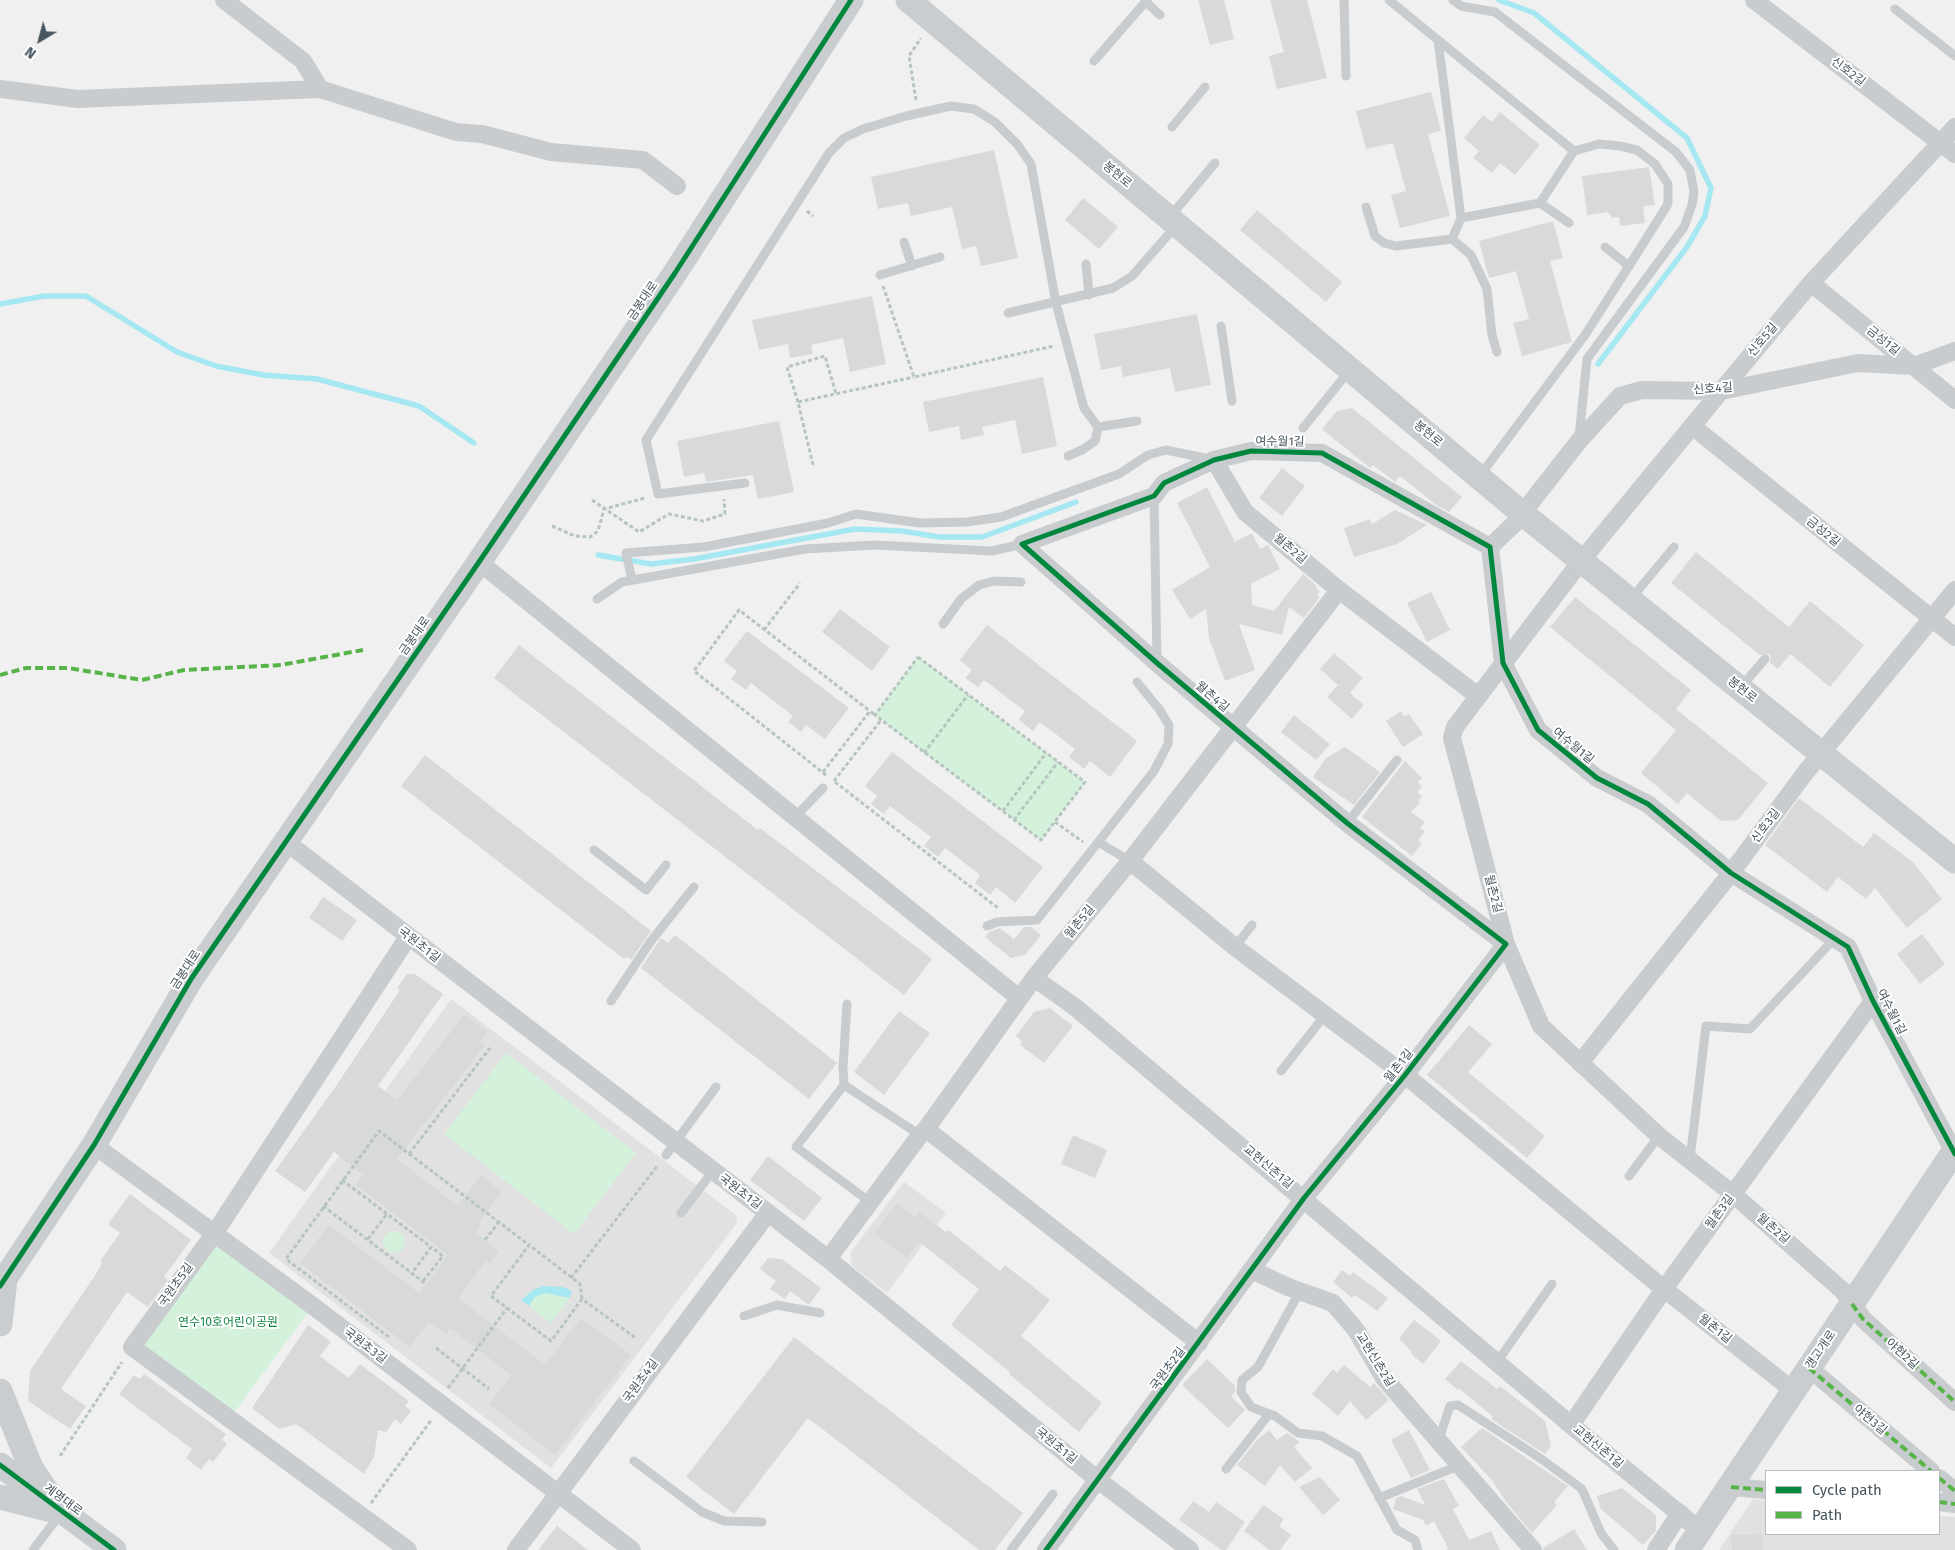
<!DOCTYPE html>
<html>
<head>
<meta charset="utf-8">
<style>
	body { margin:0 }
	#map { position:relative; width:1955px; height:1550px; overflow:hidden; background:#f1f0f0; font-family:"Fira Sans",sans-serif }
	canvas { display:block }
	.legend { position:absolute; left:1765px; top:1470px; width:175px; height:65px; box-sizing:border-box; background:#fff; border:1px solid #b5bbbf; margin:0; padding:6px 9px; list-style:none; font-size:15px; color:#46555e }
	.legend li { display:flex; align-items:center; gap:10px; height:25px }
	.legend b { width:25px; border:1px solid #b5bbbf }
	.north { position:absolute; left:15px; top:15px; width:50px; height:50px; -webkit-text-stroke:4px #fff; paint-order:stroke; rotate:217deg; font-size:14px; font-weight:700; line-height:20px; text-align:center; color:#46555e }
	.north::after { content:''; display:block; margin:auto; width:18px; height:22px; background:#46555e; clip-path:polygon(50% 0,100% 100%,50% 72%,0 100%) }
</style>
</head>
<body>
<div id="map">
<canvas width="1955" height="1550"></canvas>
<ul class="legend">
<li><b style="height:6px;background:#00873e"></b>Cycle path</li>
<li><b style="height:6px;background:#57b448"></b>Path</li>
</ul>
<div class="north">N</div>
</div>
<script>
const ctx = document.querySelector('canvas').getContext('2d');
ctx.lineJoin = 'round';
function fill(path, color) { ctx.fillStyle = color; ctx.fill(path, 'evenodd'); }
const poly = rows => new Path2D(rows.map(r => 'M' + r).join(''));
function stroke(path, color, width, dash) { ctx.strokeStyle = color; ctx.lineWidth = width; ctx.lineCap = dash ? 'butt' : 'round'; ctx.setLineDash(dash || []); ctx.stroke(path); }
function drawText(font, color, halo, rows, align = 'center') {
  ctx.font = font + ' "Fira Sans","Noto Sans KR",sans-serif'; ctx.lineWidth = 4; ctx.setLineDash([]); ctx.textBaseline = 'middle'; ctx.strokeStyle = halo; ctx.fillStyle = color; for (const [text, x, y, turn = 0] of rows) {
    ctx.save(); ctx.translate(x, y); ctx.rotate((+turn || 0) * Math.PI / 180); ctx.textAlign = isNaN(turn) ? turn : align; if (halo) ctx.strokeText(text, 0, 0); ctx.fillText(text, 0, 0); ctx.restore();
  }
}
const education = poly([
	[451,999,736,1215,737,1223,551,1468,269,1253],
	[904,1182,946,1213,887,1293,852,1266,850,1253],
	[1753,1499,1766,1501,1766,1534,1939,1534,1939,1516,1955,1517,1955,1550,1719,1550]
]);
const green = poly([
	[918,657,1085,782,1041,840,875,715],
	[506,1053,636,1153,574,1234,444,1134],
	'383 1242a11 11 0 1 1 22 0a11 11 0 1 1-22 0Z',
	[224,1246,310,1310,233,1414,144,1348,143,1339,212,1247],
	[545,1293,570,1298,551,1323,529,1306,535,1297]
]);
const water = poly([
	[543,1286,563,1287,572,1291,570,1298,545,1293,535,1297,529,1306,521,1300,533,1290]
]);
const stream = poly([
	[1499,0,1534,13,1687,138,1711,188,1705,216,1687,247,1598,364],
	[0,304,44,296,86,296,177,352,216,366,263,375,317,379,419,406,474,443],
	[598,555,651,564,694,559,855,529,902,531,939,537,982,537,1076,502]
]);
const building = poly([
	[1198,0,1224,0,1234,39,1210,45],
	[1270,0,1307,0,1327,78,1277,89,1269,56,1284,52],
	[1431,92,1441,131,1428,134,1450,216,1400,228,1391,195,1406,191,1393,143,1366,149,1356,111],
	[1500,112,1540,145,1515,175,1500,163,1492,173,1473,158,1479,151,1464,138,1483,115,1492,122],
	[994,150,1018,258,981,266,976,246,962,249,952,207,911,216,908,203,878,209,871,177],
	[1649,167,1655,205,1643,206,1645,223,1620,226,1619,217,1612,218,1608,212,1587,215,1582,176],
	[1083,198,1118,227,1099,249,1065,220],
	[1257,210,1342,282,1326,302,1240,230],
	[1553,221,1563,258,1550,261,1572,342,1522,356,1513,323,1529,319,1516,271,1489,278,1479,241],
	[872,296,886,364,850,372,843,338,811,345,813,354,790,358,788,344,759,350,752,320],
	[1197,314,1211,385,1175,392,1170,368,1123,377,1121,366,1101,370,1094,334],
	[1043,377,1057,446,1022,454,1015,420,982,427,984,435,961,440,959,426,929,432,923,402],
	[1352,408,1462,497,1449,512,1436,505,1400,476,1395,482,1373,465,1370,468,1322,429,1337,411],
	[779,421,794,492,758,499,753,475,706,482,704,473,684,477,677,441],
	[1282,468,1305,486,1282,516,1259,498],
	[1207,487,1235,542,1252,533,1260,549,1268,545,1280,569,1251,584,1252,605,1274,611,1303,574,1317,586,1316,588,1320,591,1317,595,1320,597,1304,618,1289,607,1282,635,1239,624,1255,670,1225,681,1209,638,1206,609,1190,619,1172,590,1210,567,1177,503],
	[1395,510,1427,525,1397,544,1354,557,1344,528,1370,519,1372,524],
	[1696,552,1789,627,1810,601,1864,645,1830,687,1790,654,1778,669,1770,663,1771,657,1769,654,1760,655,1671,583],
	[1431,592,1450,630,1427,642,1407,603],
	[1575,597,1691,690,1676,709,1768,783,1738,820,1721,821,1687,793,1678,804,1641,773,1676,730,1550,627],
	[840,609,890,647,872,671,822,632],
	[987,625,1137,741,1110,777,1090,761,1084,769,1069,757,1075,749,1040,722,1033,731,1019,720,1025,711,984,680,978,687,965,678,972,670,960,660],
	[747,631,849,708,825,739,806,725,801,732,788,722,793,716,751,683,746,690,731,679,737,671,724,661],
	[519,645,758,830,760,828,932,959,904,995,494,678],
	[1334,653,1363,678,1350,693,1364,705,1352,719,1327,697,1338,685,1320,669],
	[1401,711,1404,717,1409,714,1423,734,1403,747,1386,721],
	[1294,715,1330,744,1316,760,1281,732],
	[1345,747,1380,772,1354,805,1313,777,1326,758],
	[892,752,1043,867,1015,903,996,887,990,895,975,883,980,875,945,848,938,857,924,846,931,837,890,806,884,814,871,804,877,796,865,786],
	[425,755,651,931,631,960,627,957,624,959,401,786],
	[1405,761,1422,778,1418,782,1422,787,1417,792,1422,797,1418,800,1420,802,1411,812,1425,822,1420,828,1425,831,1418,840,1422,843,1412,856,1362,817],
	[1799,798,1863,847,1874,833,1913,862,1942,899,1907,928,1875,888,1866,899,1838,877,1827,892,1765,845],
	[323,897,357,920,342,941,309,918],
	[1024,927,1031,927,1041,935,1025,955,1011,958,985,937,989,932,1000,928,1014,939],
	[1922,934,1945,964,1920,984,1897,954],
	[675,935,837,1063,809,1099,641,968,661,938,668,943],
	[407,974,415,974,443,994,378,1086,397,1100,464,1015,488,1032,480,1041,485,1045,397,1159,458,1206,481,1175,502,1192,479,1222,482,1224,476,1232,499,1251,490,1263,486,1260,458,1298,545,1365,581,1318,631,1355,555,1455,489,1404,511,1375,450,1328,446,1334,429,1322,410,1347,300,1263,329,1225,419,1293,448,1255,356,1185,363,1175,334,1152,305,1192,275,1171,336,1086,400,990,397,988],
	[1050,1008,1073,1026,1044,1063,1020,1045,1022,1041,1016,1036,1034,1012],
	[899,1011,930,1033,884,1095,854,1072],
	[1469,1025,1492,1044,1468,1072,1545,1136,1527,1158,1427,1075],
	[1073,1135,1107,1150,1095,1178,1061,1164],
	[768,1156,822,1198,804,1221,750,1180],
	[130,1194,191,1240,164,1277,168,1280,148,1307,127,1292,61,1389,86,1406,70,1429,28,1401,30,1371,96,1274,102,1263,100,1261,120,1233,108,1224],
	[897,1203,915,1217,919,1212,946,1232,948,1230,1000,1271,1005,1265,1050,1300,1021,1336,1102,1403,1079,1432,1009,1374,1010,1372,951,1325,979,1289,919,1242,907,1258,874,1233],
	[768,1258,782,1259,821,1288,809,1305,790,1291,785,1299,770,1289,776,1281,760,1269],
	[1342,1270,1350,1276,1353,1272,1388,1298,1377,1311,1360,1298,1354,1295,1352,1298,1333,1282],
	[1414,1320,1441,1341,1423,1364,1411,1354,1412,1352,1399,1338],
	[308,1325,331,1342,320,1356,349,1378,360,1364,409,1401,405,1406,411,1411,401,1424,395,1419,386,1432,378,1430,374,1457,364,1474,296,1424,279,1429,252,1408],
	[794,1337,1023,1513,995,1550,979,1550,808,1418,734,1514,686,1477],
	[1207,1359,1235,1386,1235,1392,1231,1396,1245,1410,1228,1428,1182,1385],
	[1461,1361,1497,1389,1500,1386,1545,1421,1551,1446,1545,1454,1491,1419,1493,1417,1460,1389,1458,1390,1445,1379],
	[1344,1365,1370,1387,1374,1383,1389,1400,1366,1420,1350,1401,1338,1416,1312,1394,1333,1369,1337,1373],
	[144,1374,226,1434,222,1440,227,1444,213,1462,209,1459,201,1470,186,1458,192,1449,119,1394,134,1375,140,1379],
	[1482,1428,1568,1486,1554,1502,1557,1505,1532,1533,1506,1502,1492,1480,1461,1447],
	[1269,1430,1277,1440,1287,1433,1300,1442,1294,1447,1312,1468,1295,1482,1280,1465,1265,1486,1237,1465,1256,1441],
	[1409,1430,1430,1470,1411,1478,1391,1440],
	[1320,1477,1340,1500,1323,1515,1299,1487],
	[1444,1479,1459,1506,1453,1509,1469,1540,1491,1531,1500,1550,1446,1550,1448,1548,1434,1521,1426,1526,1423,1520,1393,1509,1396,1498,1401,1496,1425,1505,1417,1489],
	[1622,1488,1656,1515,1656,1531,1643,1545,1601,1509,1597,1496],
	[1193,1501,1209,1512,1216,1502,1245,1522,1226,1550,1222,1550,1179,1520],
	[1263,1505,1284,1519,1279,1526,1291,1535,1280,1550,1270,1550,1244,1531],
	[557,1526,588,1550,538,1550],
	[1574,1529,1587,1550,1543,1550,1543,1548],
	[1762,1534,1763,1550,1732,1550,1731,1535]
]);
const path = poly([
	[916,100,909,56,921,38],
	[807,211,813,216],
	[883,286,914,377,1054,346],
	[798,402,787,367,825,356,836,394],
	[813,465,798,402,914,377],
	[592,500,639,532,669,514,703,521,725,514,724,499],
	[552,526,575,536,590,537,598,531,604,509,645,498],
	[764,630,800,583],
	[918,657,1085,782,1041,840,875,715,918,657],
	[924,753,968,695],
	[823,772,870,711,875,715],
	[826,775,694,671,739,610,870,711],
	[834,781,881,720],
	[835,782,998,908],
	[1003,811,1046,753],
	[1014,820,1058,762],
	[1055,822,1083,842],
	[409,1154,490,1048],
	[342,1180,431,1247,412,1273],
	[323,1206,426,1284],
	[368,1239,387,1214],
	[485,1240,499,1222],
	[571,1278,658,1165],
	[423,1281,443,1256,431,1247],
	[582,1299,580,1284,529,1245,491,1296,551,1341,582,1299,637,1339],
	[389,1337,286,1259,379,1131,529,1245],
	[436,1348,489,1389],
	[448,1388,507,1308],
	[60,1456,122,1362],
	[371,1503,432,1419]
]);
const lane = poly([
	[1344,0,1346,76],
	[1389,0,1574,151,1599,144,1620,146,1637,150,1655,164,1668,184,1668,204,1629,266],
	[1453,0,1461,6,1495,12,1676,152,1690,170,1694,192,1692,205,1684,227,1587,359,1579,437],
	[1145,1,1160,15],
	[1895,9,1955,56],
	[1438,40,1461,218,1540,203,1574,151],
	[1094,61,1147,0],
	[1172,127,1205,87],
	[1540,203,1569,223],
	[1366,207,1375,236,1384,243,1396,246,1452,239,1471,255,1487,289,1492,335,1497,352],
	[1169,218,1215,163],
	[1452,239,1461,218],
	[904,242,912,266],
	[1086,264,1089,295],
	[880,275,940,257],
	[1008,313,1113,288,1132,276,1175,227],
	[1221,326,1232,401],
	[1098,427,1137,421],
	[1303,428,1349,371],
	[1479,477,1585,335,1629,266,1605,247],
	[745,483,658,494,646,440,829,153,844,138,863,129,906,116,951,106,974,109,995,122,1017,144,1031,164,1056,303,1084,408,1098,427,1095,441,1082,450,1068,456],
	[1154,496,1157,661],
	[632,580,626,553,704,547,828,523,856,514,920,523,967,522,1001,517,1119,474,1148,455,1166,450,1210,459],
	[597,599,622,582,805,549,875,545,992,551,1022,544],
	[1630,600,1674,547],
	[943,624,961,599,979,585,994,581,1021,582],
	[1740,688,1765,659],
	[794,818,823,788],
	[1347,823,1397,760],
	[1098,842,1130,861],
	[594,850,646,890,666,865],
	[987,926,997,922,1037,920,1154,771,1168,744,1169,725,1159,709,1137,682],
	[1235,947,1252,925],
	[611,1001,651,941,694,887],
	[1281,1071,1325,1015],
	[844,1085,843,1068,847,1004],
	[666,1155,716,1087],
	[1690,1159,1706,1026,1750,1029,1835,938],
	[1629,1176,1659,1136],
	[870,1202,796,1147,844,1085,920,1135],
	[681,1213,713,1171],
	[1300,1291,1258,1367,1242,1380,1241,1392,1251,1407,1275,1416,1298,1433,1322,1436,1357,1456,1397,1530,1415,1540,1418,1550],
	[744,1316,777,1305,820,1313],
	[1497,1362,1552,1284],
	[1438,1442,1450,1406,1458,1405,1540,1458,1582,1489,1601,1533,1614,1550],
	[634,1461,702,1512,724,1521,762,1522],
	[1226,1469,1269,1414],
	[1379,1498,1458,1466],
	[33,1550,61,1513],
	[1011,1550,1053,1494]
]);
const street = poly([
	[224,0,303,61,320,89],
	[1754,0,1955,154],
	[0,89,78,99,320,89,456,132,482,134,551,152,643,160,677,186],
	[1955,127,1811,283,1721,391,1581,561,1455,727,1452,738,1506,944,1541,1026,1659,1136,1733,1194,1843,1291,1863,1319,1955,1402],
	[1811,283,1955,400],
	[1692,426,1955,637],
	[1214,460,1245,512,1339,590,1478,696],
	[1490,547,1514,524,1579,441,1620,396,1642,390,1721,391,1858,363,1914,366,1955,351],
	[479,562,1019,998],
	[285,841,828,1259,1098,1480,1190,1550],
	[1130,861,1235,947,1405,1075,1664,1289,1794,1391],
	[408,937,214,1234,132,1347,408,1550],
	[1034,978,1075,1007,1571,1425,1691,1523,1701,1529],
	[1580,1063,1731,873,1805,773,1955,590],
	[926,1129,1199,1343],
	[94,1145,317,1309,632,1550],
	[828,1259,920,1135,926,1129,1034,978,1130,861,1339,590],
	[1252,1270,1288,1287,1333,1303,1356,1330,1384,1378,1533,1550],
	[1809,1368,1931,1471],
	[1571,1425,1664,1289,1873,1001],
	[1939,1478,1955,1491],
	[1731,1487,1766,1490],
	[1939,1502,1955,1504],
	[516,1550,768,1213],
	[1046,1550,1304,1198,1405,1075,1506,944,1347,823,1157,663,1022,544,1154,496,1164,483,1214,460,1251,451,1322,453,1490,547,1503,663,1538,730,1597,778,1648,804,1731,873,1848,947,1873,1001,1955,1154],
	[1656,1550,1680,1513]
]);
const secondary = poly([
	[908,0,1523,514,1955,861],
	[0,1281,5,1279,0,1324],
	[0,1286,94,1145,191,979,479,562,675,273,851,0],
	[0,1391,31,1468,50,1496],
	[0,1465,114,1550],
	[0,1497,51,1510],
	[1687,1550,1955,1150]
]);
const quiet = poly([
	[0,675,26,668,68,668,142,680,184,670,281,665,363,650],
	[1852,1304,1863,1319,1955,1402],
	[1809,1368,1931,1471],
	[1939,1478,1955,1491],
	[1731,1487,1766,1490],
	[1939,1502,1955,1504]
]);
const cycleway = poly([
	[0,1286,94,1145,191,979,479,562,675,273,851,0],
	[0,1465,114,1550],
	[1046,1550,1304,1198,1405,1075,1506,944,1347,823,1157,663,1022,544,1154,496,1164,483,1214,460,1251,451,1322,453,1490,547,1503,663,1538,730,1597,778,1648,804,1731,873,1848,947,1873,1001,1955,1154]
]);
const streetNames = [
	["신호2길",1848,72,37],
	["봉현로",1117,175,40],
	["금봉대로",643,301,-56],
	["신호5길",1763,340,-50],
	["금성1길",1883,341,39],
	["신호4길",1713,389,-4],
	["봉현로",1428,434,40],
	["여수월1길",1280,442,1],
	["금성2길",1823,532,39],
	["월촌2길",1290,549,40],
	["금봉대로",415,636,-55],
	["봉현로",1742,690,39],
	["월촌4길",1212,697,40],
	["여수월1길",1573,746,39],
	["신호3길",1766,826,-53],
	["월촌2길",1493,894,75],
	["월촌5길",1080,922,-51],
	["국원초1길",419,945,38],
	["금봉대로",186,970,-57],
	["여수월1길",1891,1012,63],
	["월촌1길",1399,1066,-52],
	["교현신촌1길",1268,1167,40],
	["국원초1길",740,1192,37],
	["월촌3길",1720,1212,-54],
	["월촌2길",1773,1229,41],
	["국원초5길",176,1285,-54],
	["월촌1길",1715,1329,38],
	["국원초3길",365,1346,37],
	["갱고개로",1821,1350,-56],
	["야현2길",1902,1354,42],
	["교현신촌2길",1375,1360,58],
	["국원초2길",1168,1369,-54],
	["국원초4길",641,1381,-54],
	["야현3길",1870,1420,40],
	["국원초1길",1056,1446,39],
	["교현신촌1길",1598,1447,39],
	["계명대로",63,1500,37]
];
const parkNames = [
	["연수10호어린이공원",228,1323]
];
fill(education, '#e2e1e2');
fill(green, '#d4f1dc');
fill(water, '#a6e8f1');
stroke(stream, '#a6e8f1', 5.5);
fill(building, '#d8d9d9');
stroke(path, '#b7c5c0', 3, [4, 2.5]);
stroke(lane, '#c9cccf', 9);
stroke(street, '#c9cccf', 18);
stroke(secondary, '#cacdd0', 25);
stroke(quiet, '#57b448', 4, [8, 4]);
stroke(cycleway, '#00873e', 5);
drawText('12px', '#46555e', '#fff', streetNames);
drawText('12px', '#128442', '#fff', parkNames);
</script>
</body>
</html>
